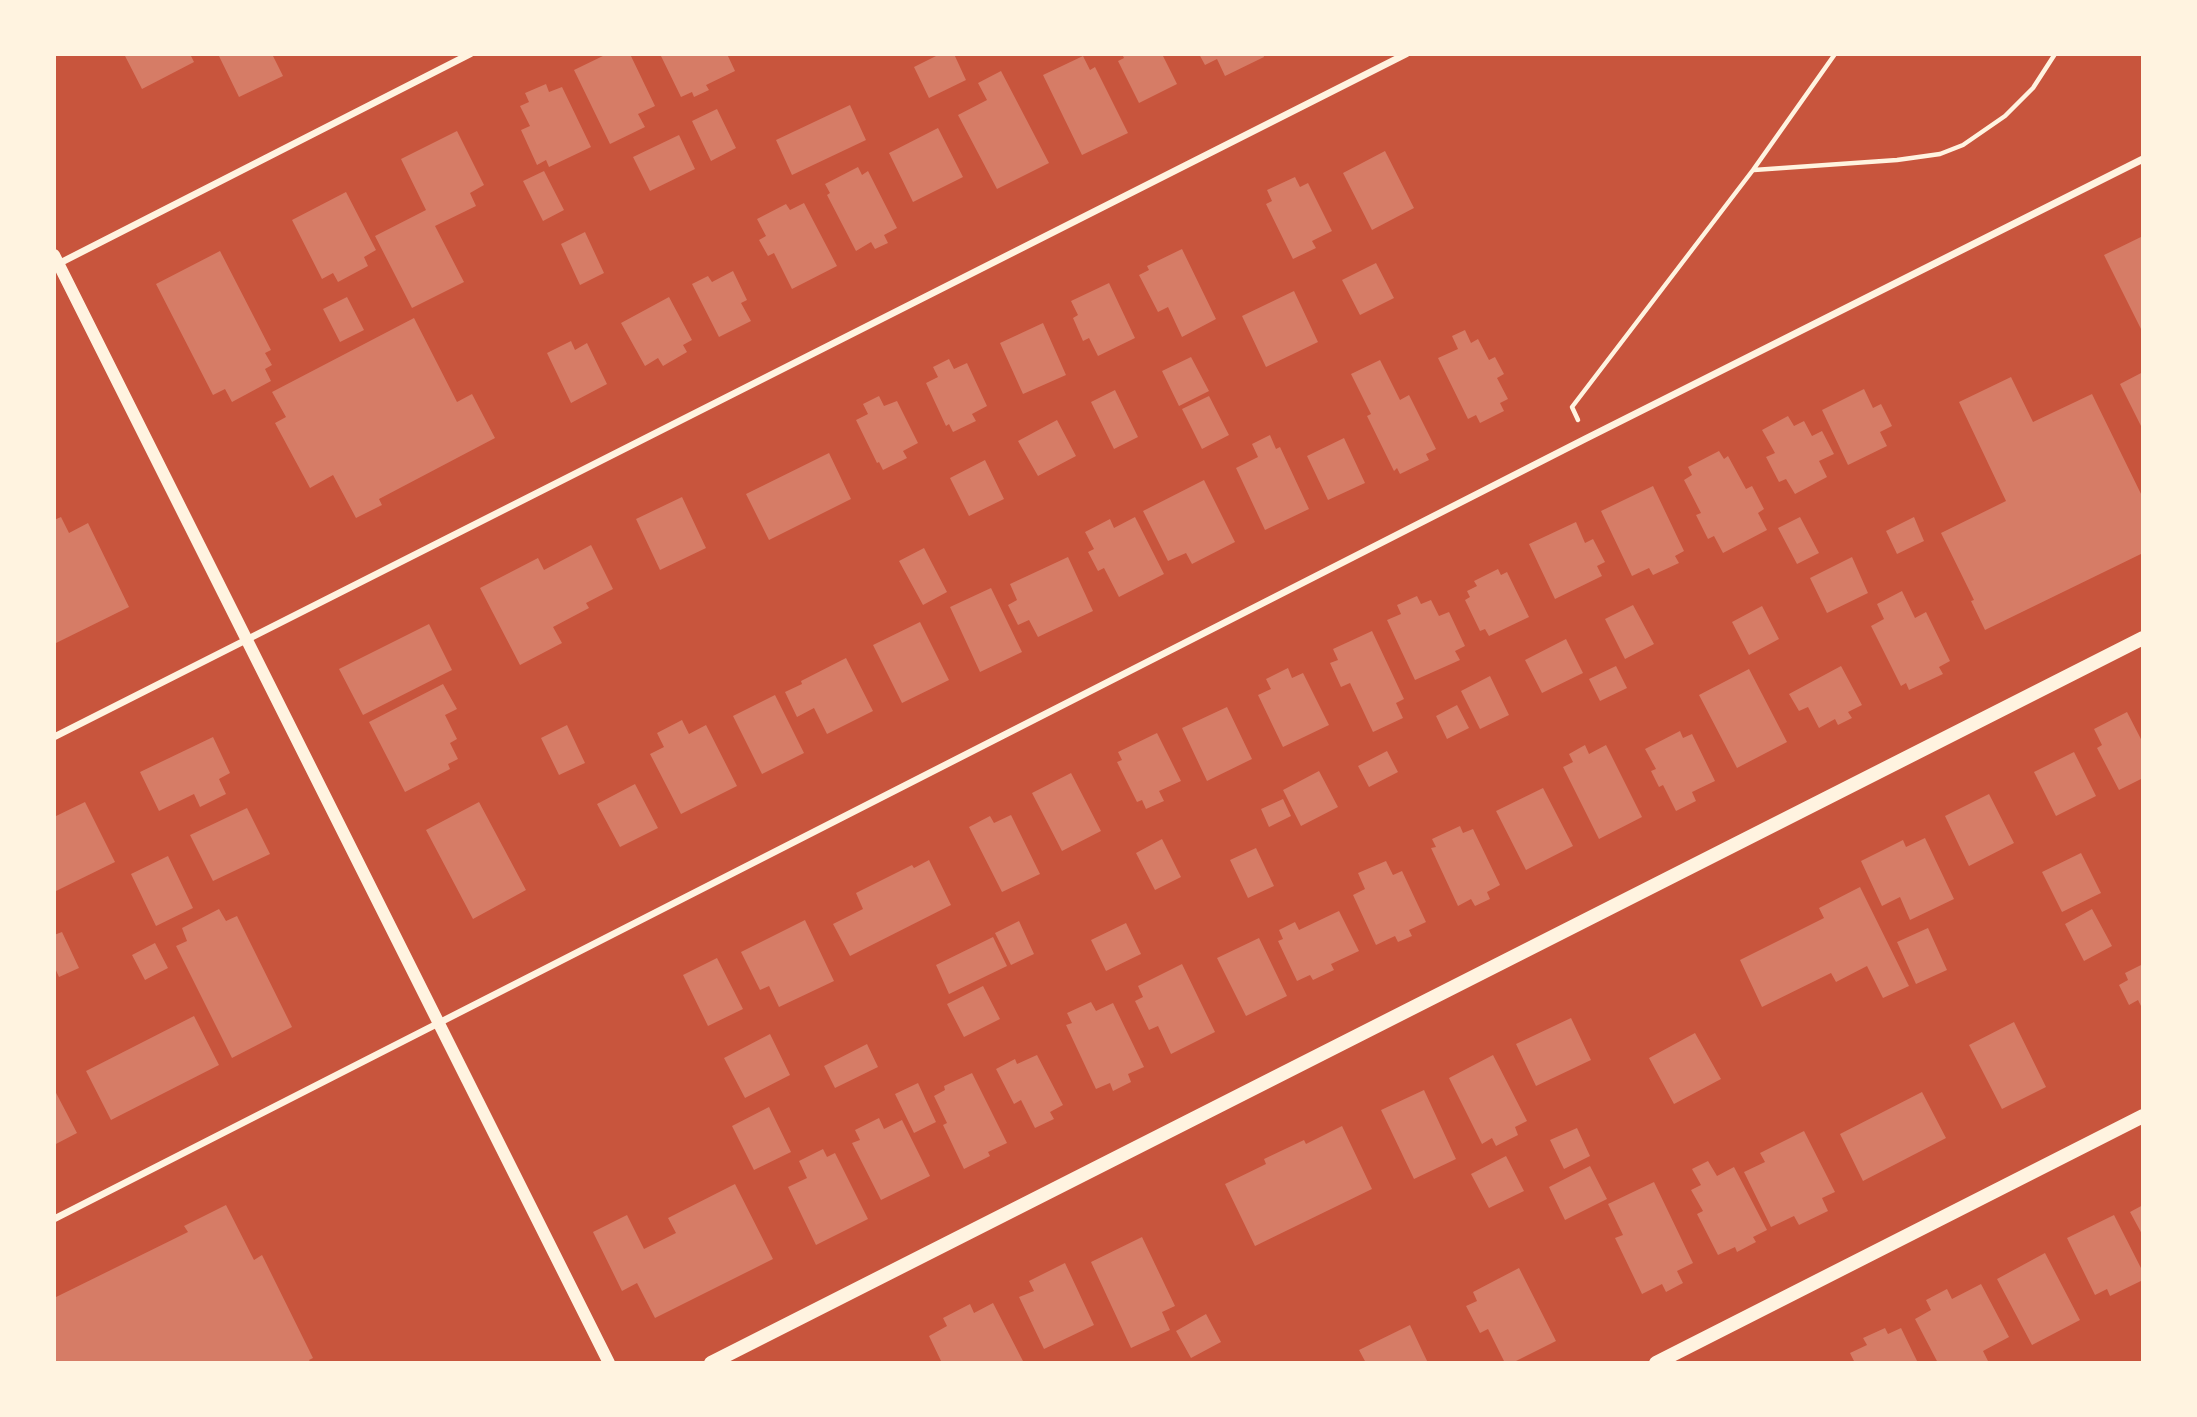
<!DOCTYPE html>
<html>
<head>
<meta charset="utf-8">
<style>
	body { margin:0 }
	#map { position:relative; width:2197px; height:1417px; overflow:hidden; background:#c8553d; font-family:"Alegreya Sans",sans-serif }
	canvas { display:block }
	.frame { position:absolute; inset:0; border:56px solid #fff3e0; pointer-events:none }
</style>
</head>
<body>
<div id="map">
<canvas width="2197" height="1417"></canvas>
<div class="frame"></div>
</div>
<script>
const ctx = document.querySelector('canvas').getContext('2d');
ctx.lineJoin = 'round';
function fill(path, color) { ctx.fillStyle = color; ctx.fill(path, 'evenodd'); }
const poly = rows => new Path2D(rows.map(r => 'M' + r).join(''));
function stroke(path, color, width, dash) { ctx.strokeStyle = color; ctx.lineWidth = width; ctx.lineCap = dash ? 'butt' : 'round'; ctx.setLineDash(dash || []); ctx.stroke(path); }
const building = poly([
	[124,54,190,54,194,62,142,89],
	[218,54,272,54,283,76,239,97],
	[607,54,630,54,655,106,638,114,645,127,610,144,574,70],
	[660,54,727,54,735,71,706,85,709,90,694,97,692,92,681,97],
	[940,54,954,54,966,80,929,98,914,67],
	[1122,54,1162,54,1177,84,1139,103,1118,61,1124,58],
	[1199,54,1263,54,1264,57,1225,76,1217,59,1205,65],
	[1083,56,1090,70,1095,67,1128,133,1082,155,1043,75],
	[1001,71,1049,163,997,189,958,115,987,100,978,83],
	[546,84,549,92,562,87,591,147,549,167,546,160,537,165,521,130,530,126,520,106,529,102,525,93],
	[850,105,866,140,792,175,776,140],
	[717,109,736,148,711,161,692,121],
	[938,128,963,177,913,202,889,153],
	[457,131,484,185,470,193,476,206,435,226,464,282,412,308,375,236,426,210,401,159],
	[679,135,695,169,650,191,633,157],
	[1385,151,1414,208,1372,230,1343,173],
	[858,167,862,175,868,171,897,228,884,235,888,243,875,249,871,242,856,251,827,195,830,193,825,184],
	[544,171,564,210,543,221,523,181],
	[1295,177,1300,187,1308,183,1332,231,1312,241,1316,248,1293,259,1266,204,1272,201,1267,190],
	[346,192,376,250,364,257,368,266,338,282,333,273,322,279,292,220],
	[804,203,837,266,792,289,774,253,768,256,759,240,766,236,757,219,786,204,790,210],
	[585,232,604,273,580,285,561,244],
	[2143,236,2143,333,2104,255],
	[1182,249,1216,319,1182,337,1168,307,1158,312,1139,275,1149,270,1147,266],
	[220,251,271,350,265,353,272,365,265,369,271,381,232,402,225,389,213,395,156,284],
	[1376,263,1394,298,1360,315,1342,280],
	[733,271,747,300,741,303,751,321,719,337,692,284,708,276,712,282],
	[1109,283,1135,338,1098,356,1089,338,1083,341,1073,318,1078,315,1071,301],
	[1294,291,1318,342,1266,367,1242,316],
	[347,297,364,330,340,342,323,309],
	[669,297,692,340,683,345,687,352,663,366,658,358,645,366,621,323],
	[414,318,457,402,472,394,495,438,379,499,382,505,356,518,333,475,310,488,275,423,286,417,272,392],
	[1043,323,1066,375,1023,394,1000,343],
	[1465,330,1471,343,1478,339,1489,360,1495,357,1504,374,1497,378,1508,399,1500,403,1504,411,1480,423,1476,415,1468,419,1438,358,1458,349,1452,336],
	[571,341,575,350,587,343,607,384,571,403,547,353],
	[1191,357,1209,391,1179,406,1162,371],
	[949,359,954,369,967,363,987,406,972,414,976,421,953,432,949,424,946,426,926,383,938,377,933,367],
	[1380,360,1400,400,1409,395,1436,449,1426,454,1429,460,1400,474,1397,468,1394,471,1367,416,1371,414,1351,374],
	[2143,372,2143,430,2120,384],
	[2011,377,2033,422,2092,394,2143,498,2143,553,1985,630,1971,601,1974,600,1941,533,2006,501,1959,402],
	[1864,389,1873,408,1881,404,1892,426,1880,432,1887,446,1848,465,1822,410],
	[1115,390,1138,437,1114,449,1091,402],
	[879,396,884,406,897,401,918,443,903,451,907,458,883,470,879,462,877,463,856,420,868,414,863,404],
	[1209,396,1229,435,1202,449,1182,409],
	[1788,416,1794,426,1804,421,1812,436,1822,431,1834,454,1819,461,1827,477,1795,494,1786,479,1779,482,1766,457,1775,453,1762,430],
	[1057,420,1076,456,1038,476,1018,441],
	[1270,435,1276,449,1280,447,1309,509,1265,530,1236,468,1258,457,1252,444],
	[1344,438,1365,483,1328,500,1307,456],
	[1719,451,1724,459,1728,456,1746,489,1752,486,1764,509,1758,513,1767,530,1723,553,1714,536,1708,539,1696,515,1701,513,1684,480,1692,475,1688,467],
	[829,453,851,499,769,540,746,494],
	[985,460,1004,499,969,516,950,478],
	[1204,480,1235,542,1192,564,1186,553,1168,561,1143,511],
	[1653,486,1684,551,1675,556,1679,563,1653,575,1649,568,1632,576,1601,511],
	[682,497,706,548,660,570,636,519],
	[61,517,69,533,88,523,129,607,54,644,54,520],
	[1135,517,1164,574,1119,597,1104,568,1098,571,1088,552,1094,549,1085,532,1110,519,1114,528],
	[1800,517,1819,553,1797,564,1778,528],
	[1914,517,1924,541,1897,554,1886,531],
	[1576,522,1585,543,1593,539,1605,562,1597,566,1602,576,1555,599,1529,544],
	[591,545,613,589,586,603,589,608,553,627,562,643,520,665,480,588,538,558,544,570],
	[924,548,947,592,923,605,899,561],
	[1068,557,1093,611,1038,637,1029,620,1018,625,1008,605,1017,600,1010,584],
	[1852,557,1868,593,1827,613,1810,578],
	[1498,569,1501,575,1507,572,1529,617,1489,636,1485,629,1480,631,1465,600,1470,597,1467,591,1477,586,1474,581],
	[991,588,1022,652,980,672,950,607],
	[1902,591,1915,618,1926,612,1950,661,1939,667,1943,674,1909,690,1906,683,1901,686,1871,626,1884,619,1877,604],
	[1417,596,1421,604,1431,600,1439,616,1449,612,1465,646,1455,651,1460,660,1415,680,1387,620,1401,614,1397,605],
	[1633,605,1654,644,1625,659,1605,619],
	[1762,606,1779,639,1749,655,1732,622],
	[920,622,949,680,902,703,873,645],
	[429,624,452,670,363,715,339,669],
	[1372,631,1404,699,1396,703,1403,718,1373,732,1350,683,1341,687,1330,663,1338,660,1333,649],
	[1566,639,1583,673,1542,693,1525,660],
	[846,658,873,711,827,734,814,708,797,717,785,692,802,684,801,681],
	[1616,666,1627,688,1600,701,1589,679],
	[1841,666,1862,705,1848,712,1852,718,1838,725,1835,719,1819,728,1808,707,1799,711,1789,694],
	[1288,668,1292,678,1303,673,1329,725,1283,747,1258,695,1271,689,1266,679],
	[1749,669,1787,742,1737,768,1699,695],
	[1490,676,1509,715,1480,729,1461,691],
	[443,684,457,709,445,715,457,739,450,743,458,759,448,764,450,769,405,792,369,722],
	[775,695,804,753,762,774,733,716],
	[1457,705,1469,728,1447,739,1436,716],
	[1227,707,1252,759,1207,781,1182,728],
	[2127,712,2143,743,2143,778,2119,790,2097,748,2102,745,2094,729],
	[682,720,689,734,706,725,737,786,681,814,650,754,664,747,657,733],
	[567,725,585,763,559,775,541,738],
	[1680,731,1683,738,1692,734,1715,781,1692,792,1696,801,1676,811,1663,785,1659,787,1651,771,1656,769,1645,749],
	[1157,733,1181,781,1159,791,1164,801,1146,809,1142,800,1137,802,1117,762,1122,760,1118,752],
	[213,737,230,773,219,779,226,794,200,807,194,794,159,811,140,772],
	[1585,745,1589,754,1606,745,1642,817,1599,839,1563,767,1573,762,1569,754],
	[1387,751,1398,772,1369,787,1358,766],
	[2074,752,2096,796,2056,816,2034,772],
	[1319,771,1338,807,1301,826,1283,790],
	[1071,773,1101,831,1062,851,1032,793],
	[635,784,658,828,620,847,597,804],
	[1543,788,1573,846,1526,870,1496,811],
	[1989,794,2014,843,1969,866,1945,816],
	[1283,799,1291,816,1269,827,1261,809],
	[85,802,115,862,54,892,54,817],
	[479,802,526,890,473,919,426,830],
	[247,808,270,854,213,881,190,835],
	[1011,815,1040,874,1002,892,969,827,990,816,994,823],
	[1460,826,1463,833,1473,829,1500,885,1487,892,1490,899,1475,906,1471,899,1458,906,1431,848,1436,847,1432,839],
	[1925,838,1954,899,1910,920,1900,897,1882,906,1861,861,1903,840,1906,847],
	[1162,839,1181,877,1155,890,1136,853],
	[1256,848,1274,886,1248,898,1230,860],
	[2081,853,2101,893,2062,912,2042,872],
	[168,856,193,908,156,926,131,874],
	[929,860,951,905,850,956,833,924,863,909,856,893,912,865,914,868],
	[1386,861,1393,875,1402,871,1426,922,1409,930,1412,936,1398,942,1395,936,1376,945,1353,895,1365,889,1358,873],
	[1860,887,1909,986,1883,998,1867,966,1836,982,1831,973,1762,1007,1740,960,1824,918,1819,908],
	[219,909,226,921,237,916,292,1027,232,1058,176,946,187,941,182,928],
	[2092,909,2112,946,2084,961,2065,924],
	[1339,911,1359,951,1331,964,1334,970,1313,980,1310,975,1297,981,1278,941,1283,939,1279,930,1295,922,1299,930],
	[805,920,834,981,779,1007,769,986,760,990,741,952],
	[1019,921,1034,954,1011,965,995,933],
	[1126,923,1141,954,1106,971,1091,940],
	[1928,928,1947,970,1916,984,1897,942],
	[62,932,79,968,59,977,54,966,54,935],
	[993,937,1007,966,949,994,936,965],
	[1259,938,1287,996,1246,1016,1217,958],
	[155,943,168,968,145,980,132,955],
	[717,958,743,1009,708,1026,683,975],
	[1182,964,1215,1032,1171,1054,1158,1026,1149,1030,1135,1001,1143,997,1138,986],
	[2143,964,2143,1010,2138,1000,2129,1005,2119,985,2128,980,2125,973],
	[983,986,1000,1019,964,1037,947,1004],
	[1091,1002,1096,1011,1113,1003,1144,1067,1128,1074,1131,1082,1113,1091,1110,1083,1096,1089,1066,1025,1072,1023,1067,1013],
	[194,1016,219,1065,111,1120,86,1071],
	[1571,1018,1591,1060,1536,1086,1516,1044],
	[2014,1022,2046,1087,2002,1109,1969,1045],
	[1695,1033,1721,1079,1674,1104,1649,1058],
	[770,1034,790,1075,745,1098,724,1058],
	[867,1044,878,1067,835,1088,824,1066],
	[1037,1055,1063,1105,1050,1112,1054,1119,1035,1128,1021,1100,1014,1104,996,1069,1015,1059,1017,1064],
	[1493,1055,1527,1121,1515,1127,1518,1135,1496,1146,1492,1138,1482,1144,1449,1078],
	[972,1073,1007,1143,988,1152,990,1156,964,1169,943,1125,947,1123,934,1096,945,1090,944,1086],
	[918,1083,936,1122,914,1133,895,1094],
	[54,1089,77,1133,54,1145],
	[1424,1090,1456,1159,1414,1179,1381,1110],
	[1922,1092,1946,1138,1863,1181,1840,1134],
	[769,1107,791,1152,754,1170,732,1126],
	[879,1118,884,1129,902,1120,930,1176,881,1200,852,1143,860,1140,855,1130],
	[1342,1126,1372,1189,1255,1246,1225,1184,1266,1164,1264,1159,1304,1140,1306,1144],
	[1577,1128,1590,1156,1564,1169,1550,1140],
	[1804,1131,1835,1192,1822,1198,1828,1211,1799,1225,1794,1216,1771,1227,1744,1172,1765,1162,1760,1153],
	[823,1149,827,1157,835,1153,868,1219,816,1245,788,1187,807,1178,799,1161],
	[1506,1156,1524,1191,1489,1208,1471,1174],
	[1708,1161,1717,1176,1734,1167,1767,1230,1753,1237,1756,1242,1737,1252,1735,1247,1718,1255,1697,1214,1703,1211,1691,1190,1701,1185,1692,1169],
	[1590,1166,1607,1199,1565,1220,1549,1187],
	[1654,1182,1693,1263,1677,1271,1683,1283,1666,1292,1662,1284,1642,1294,1615,1238,1623,1235,1608,1204],
	[735,1184,773,1259,655,1318,637,1283,622,1291,593,1232,627,1215,644,1249,676,1233,668,1218],
	[226,1205,254,1260,262,1255,313,1358,309,1360,311,1363,54,1363,54,1298,188,1232,184,1226],
	[2143,1205,2143,1236,2130,1212],
	[2114,1215,2143,1272,2143,1280,2110,1296,2107,1289,2095,1295,2067,1238],
	[1142,1237,1175,1306,1162,1312,1170,1330,1131,1348,1091,1262],
	[2045,1253,2080,1320,2032,1345,1997,1279],
	[1065,1263,1094,1325,1044,1349,1019,1297,1034,1291,1029,1281],
	[1519,1268,1556,1341,1512,1363,1505,1363,1488,1329,1480,1333,1466,1306,1477,1301,1473,1292],
	[1981,1284,2009,1337,1983,1351,1989,1363,1938,1363,1915,1319,1931,1310,1926,1300,1947,1289,1952,1299],
	[993,1303,1024,1363,942,1363,929,1336,947,1326,943,1318,970,1304,974,1313],
	[1206,1314,1221,1342,1191,1358,1176,1331],
	[1410,1325,1428,1363,1366,1363,1359,1350],
	[1885,1328,1888,1334,1901,1328,1918,1363,1855,1363,1850,1353,1867,1345,1863,1338]
]);
const path = poly([
	[1754,170,1897,160,1940,154,1963,145,2005,116,2033,88,2055,54],
	[1578,420,1572,407,1753,170,1835,54]
]);
const minor = poly([
	[56,265,470,54],
	[54,737,1406,54],
	[54,1219,1585,439,2143,159]
]);
const tertiary = poly([
	[54,255,609,1363]
]);
const secondary = poly([
	[711,1363,2143,638],
	[1656,1363,2143,1116]
]);
fill(building, '#d67c66');
stroke(path, '#fff3e0', 4.5);
stroke(minor, '#fff3e0', 7);
stroke(tertiary, '#fff3e0', 12);
stroke(secondary, '#fff3e0', 14);
</script>
</body>
</html>
